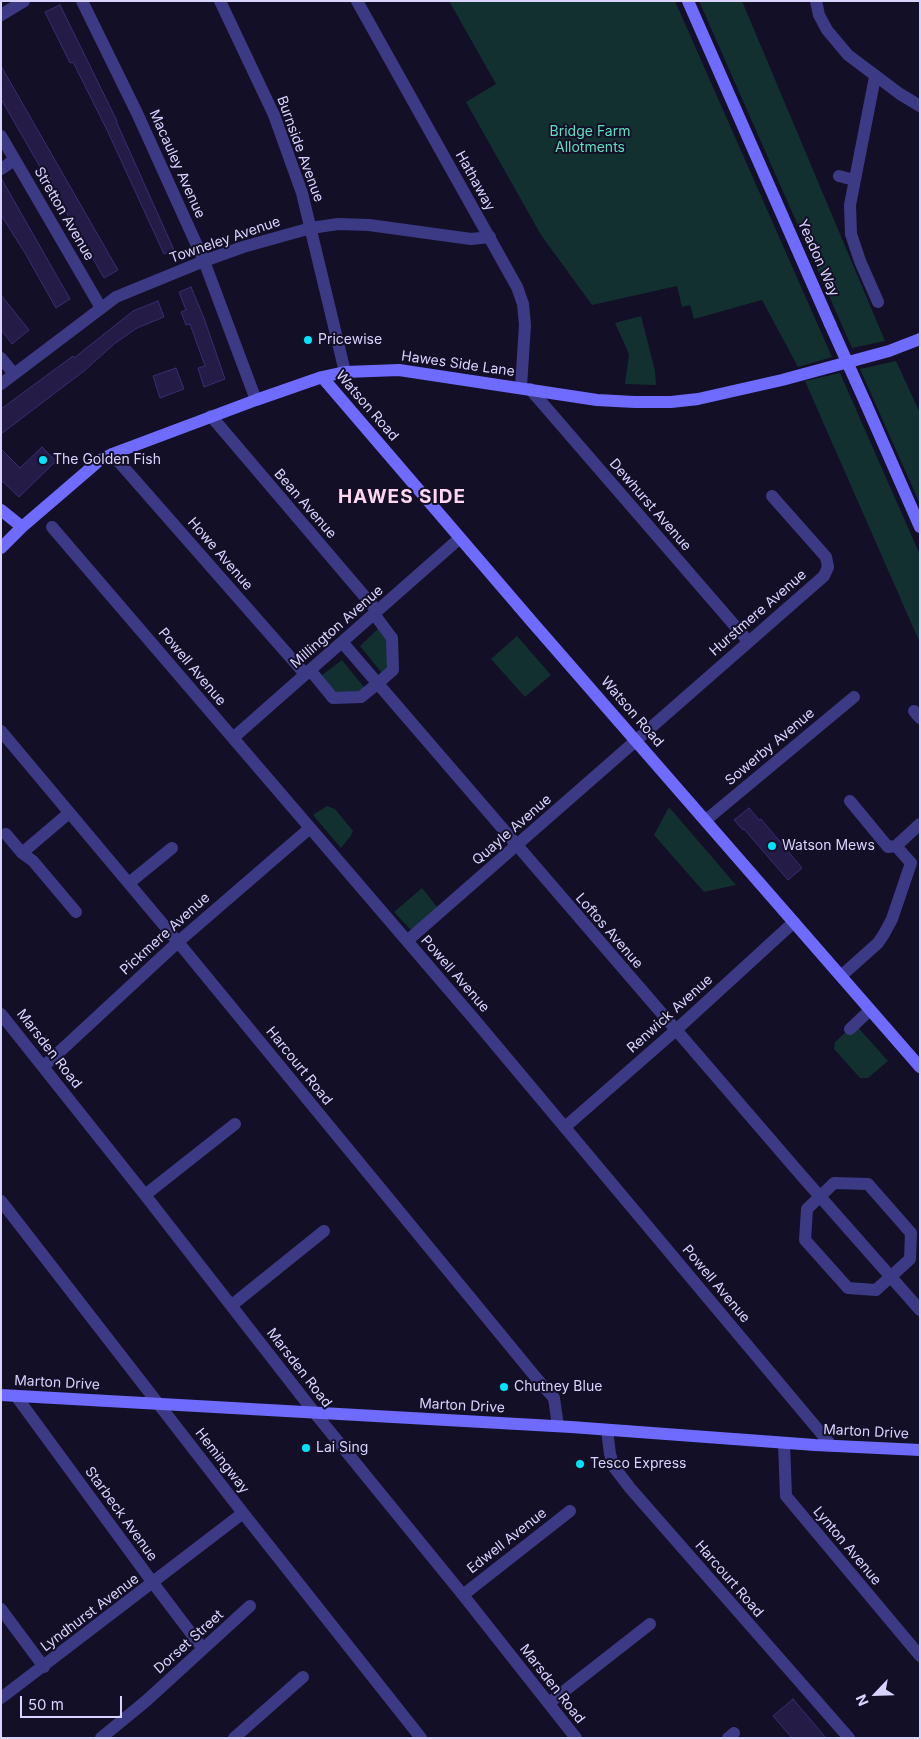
<!DOCTYPE html>
<html>
<head>
<meta charset="utf-8">
<style>
	body { margin:0 }
	#map { position:relative; width:921px; height:1739px; overflow:hidden; background:#130f26; font-family:Inter,sans-serif }
	canvas { display:block }
	.frame { position:absolute; inset:0; border:2px solid #d9d4ff; pointer-events:none }
	.north { position:absolute; left:851px; top:1669px; width:50px; height:50px; -webkit-text-stroke:4px #130f26; paint-order:stroke; rotate:246deg; font-size:14px; font-weight:700; line-height:20px; text-align:center; color:#d9d4ff }
	.north::after { content:''; display:block; margin:auto; width:18px; height:22px; background:#d9d4ff; clip-path:polygon(50% 0,100% 100%,50% 72%,0 100%) }
	.scale { position:absolute; left:20px; top:1696px; width:102px; height:22px; box-sizing:border-box; border:2px solid #d9d4ff; border-top:0; padding-left:6px; font-size:15px; line-height:18px; white-space:nowrap; color:#d9d4ff; -webkit-text-stroke:4px #130f26; paint-order:stroke }
</style>
</head>
<body>
<div id="map">
<canvas width="921" height="1739"></canvas>
<div class="frame"></div>
<div class="north">N</div>
<div class="scale">50 m</div>
</div>
<script>
const ctx = document.querySelector('canvas').getContext('2d');
ctx.lineJoin = 'round';
function fill(path, color) { ctx.fillStyle = color; ctx.fill(path, 'evenodd'); }
const poly = rows => new Path2D(rows.map(r => 'M' + r).join(''));
function stroke(path, color, width, dash) { ctx.strokeStyle = color; ctx.lineWidth = width; ctx.lineCap = dash ? 'butt' : 'round'; ctx.setLineDash(dash || []); ctx.stroke(path); }
function drawText(font, color, halo, rows, align = 'center') {
  ctx.font = font + ' Inter,sans-serif'; ctx.lineWidth = 4; ctx.setLineDash([]); ctx.textBaseline = 'middle'; ctx.strokeStyle = halo; ctx.fillStyle = color; for (const [text, x, y, turn = 0] of rows) {
    ctx.save(); ctx.translate(x, y); ctx.rotate((+turn || 0) * Math.PI / 180); ctx.textAlign = isNaN(turn) ? turn : align; if (halo) ctx.strokeText(text, 0, 0); ctx.fillText(text, 0, 0); ctx.restore();
  }
}
const green = poly([
	[449,1,675,1,832,357,798,367,762,300,694,319,690,305,682,307,677,286,592,305,541,235,466,102,496,84],
	[699,1,742,1,885,341,852,348],
	[641,316,655,371,656,385,625,384,629,354,615,323],
	[896,361,920,413,920,504,860,369],
	[840,373,920,555,920,643,805,381],
	[382,625,392,638,393,670,385,677,360,646],
	[517,636,551,675,525,697,491,659],
	[342,660,368,692,333,698,317,679],
	[327,806,335,809,353,831,350,837,341,848,313,815],
	[669,807,736,885,704,892,654,835],
	[422,888,438,908,412,931,394,912],
	[855,1024,888,1061,868,1078,860,1078,834,1049,835,1042]
]);
const building = poly([
	[60,5,117,121,116,121,174,250,164,254,108,132,73,62,70,63,45,12,60,5],
	[1,66,118,270,104,278,1,99,1,66],
	[1,178,70,299,56,308,25,253,1,215,1,178],
	[191,287,204,318,225,379,204,387,198,368,205,366,190,324,186,325,181,312,186,310,179,292,191,287],
	[1,295,29,330,12,344,1,330,1,295],
	[158,301,164,317,137,328,114,344,84,371,1,434,1,409,73,356,74,358,133,311,158,301],
	[176,368,184,389,160,398,153,376,176,368],
	[42,447,56,461,19,497,1,480,1,449,20,468,42,447],
	[749,808,759,820,761,819,802,868,788,880,744,829,743,830,734,820,749,808],
	[793,1699,826,1738,792,1738,773,1716,793,1699]
]);
const street = poly([
	[82,1,137,113,204,261,256,400],
	[220,1,274,115,302,193,345,372],
	[357,1,517,287,523,304,525,325,521,387],
	[816,1,819,15,827,30,848,55,900,94,920,106],
	[1,15,24,1],
	[875,77,850,205,851,234,860,261,878,302],
	[1,136,101,308],
	[1,169,14,160],
	[839,176,854,180],
	[1,358,14,374],
	[1,384,116,297,204,261,243,247,311,228,338,224,369,225,471,239,490,237],
	[530,389,748,641],
	[211,416,377,611],
	[112,454,305,674],
	[52,527,474,1019,831,1445],
	[342,642,801,1175,920,1310],
	[310,670,333,698,361,697,377,684,393,670,392,638,374,614],
	[914,711,920,718],
	[1,731,178,942,538,1380,554,1398,558,1426],
	[233,738,460,538],
	[706,820,854,697],
	[6,834,22,853,33,861,76,912],
	[896,846,920,824],
	[22,853,69,813],
	[129,883,172,848],
	[407,941,824,576,828,567,826,557,772,496],
	[841,976,878,943,884,934,892,919,911,863,896,846,888,847,850,801],
	[1,1014,145,1195,314,1412,463,1595,576,1738],
	[850,1029,870,1010],
	[43,1067,178,942,310,828],
	[565,1127,676,1030,794,922],
	[834,1183,868,1184,911,1233,910,1259,876,1290,848,1288,805,1240,807,1209,834,1183],
	[145,1195,235,1124],
	[1,1201,243,1513,421,1738],
	[232,1305,324,1231],
	[16,1396,153,1583,203,1649],
	[607,1430,610,1454,614,1467,630,1488,849,1738],
	[784,1443,786,1496,920,1656],
	[463,1595,570,1511],
	[1,1609,44,1667],
	[1,1698,243,1513],
	[549,1703,650,1624],
	[101,1738,146,1701,250,1606],
	[234,1738,303,1677],
	[728,1738,734,1733]
]);
const secondary = poly([
	[688,1,830,324],
	[322,377,533,623,920,1067],
	[866,404,920,527],
	[1,510,22,527],
	[1,548,22,527,100,460,112,454,256,400,322,377,345,372,399,370,597,400,635,402,671,402,698,399,782,380,889,351,920,339],
	[1,1395,571,1427,815,1445,920,1450]
]);
const secondaryBridge = poly([
	[830,324,866,404]
]);
const markers = [
	[308,340,5,"#00e5ff"],
	[43,460,5,"#00e5ff"],
	[772,846,5,"#00e5ff"],
	[504,1387,5,"#00e5ff"],
	[306,1448,5,"#00e5ff"],
	[580,1464,5,"#00e5ff"]
];
const parkNames = [
	["Bridge Farm",590,132],
	["Allotments",590,148]
];
const streetNames = [
	["Burnside Avenue",300,149,70],
	["Macauley Avenue",177,164,66],
	["Hathaway",475,181,61],
	["Stretton Avenue",64,214,60],
	["Towneley Avenue",225,240,-19],
	["Yeadon Way",818,258,66],
	["Hawes Side Lane",458,364,8],
	["Watson Road",367,406,49],
	["Bean Avenue",305,504,49],
	["Dewhurst Avenue",650,505,49],
	["Howe Avenue",220,554,49],
	["Hurstmere Avenue",758,613,-41],
	["Millington Avenue",337,627,-41],
	["Powell Avenue",192,667,50],
	["Watson Road",632,712,49],
	["Sowerby Avenue",770,747,-40],
	["Quayle Avenue",512,830,-41],
	["Loftos Avenue",609,931,49],
	["Pickmere Avenue",165,934,-42],
	["Powell Avenue",455,974,49],
	["Renwick Avenue",670,1014,-42],
	["Marsden Road",49,1049,52],
	["Harcourt Road",299,1066,51],
	["Powell Avenue",716,1284,50],
	["Marsden Road",299,1368,52],
	["Marton Drive",57,1383,3],
	["Marton Drive",462,1406,3],
	["Marton Drive",866,1432,3],
	["Hemingway",222,1461,52],
	["Starbeck Avenue",121,1514,54],
	["Edwell Avenue",507,1541,-38],
	["Lynton Avenue",847,1546,50],
	["Harcourt Road",729,1579,49],
	["Lyndhurst Avenue",90,1613,-37],
	["Dorset Street",189,1642,-42],
	["Marsden Road",552,1684,52]
];
const poiNames = [
	["Pricewise",318,340],
	["The Golden Fish",53,460],
	["Watson Mews",782,846],
	["Chutney Blue",514,1387],
	["Lai Sing",316,1448],
	["Tesco Express",590,1464]
];
const districtNames = [
	["HAWES SIDE",402,497]
];
fill(green, '#12302f');
fill(building, '#241b47');
stroke(building, '#3b2d73', 1);
stroke(street, '#3d3a85', 12);
stroke(secondary, '#6f6bff', 12);
stroke(secondaryBridge, '#6f6bff', 12);
for (const [x, y, r, color] of markers) { const dot = new Path2D(); dot.arc(x, y, r, 0, 2 * Math.PI); ctx.fillStyle = color; ctx.fill(dot); stroke(dot, '#130f26', 2); }
drawText('14px', '#5fe0c0', '#130f26', parkNames);
drawText('14px', '#d9d4ff', '#130f26', streetNames);
drawText('14px', '#d9d4ff', '#130f26', poiNames, 'left');
ctx.letterSpacing = '1px';
drawText('bold 19px', '#ffd6f0', '#130f26', districtNames);
ctx.letterSpacing = '0px';
</script>
</body>
</html>
